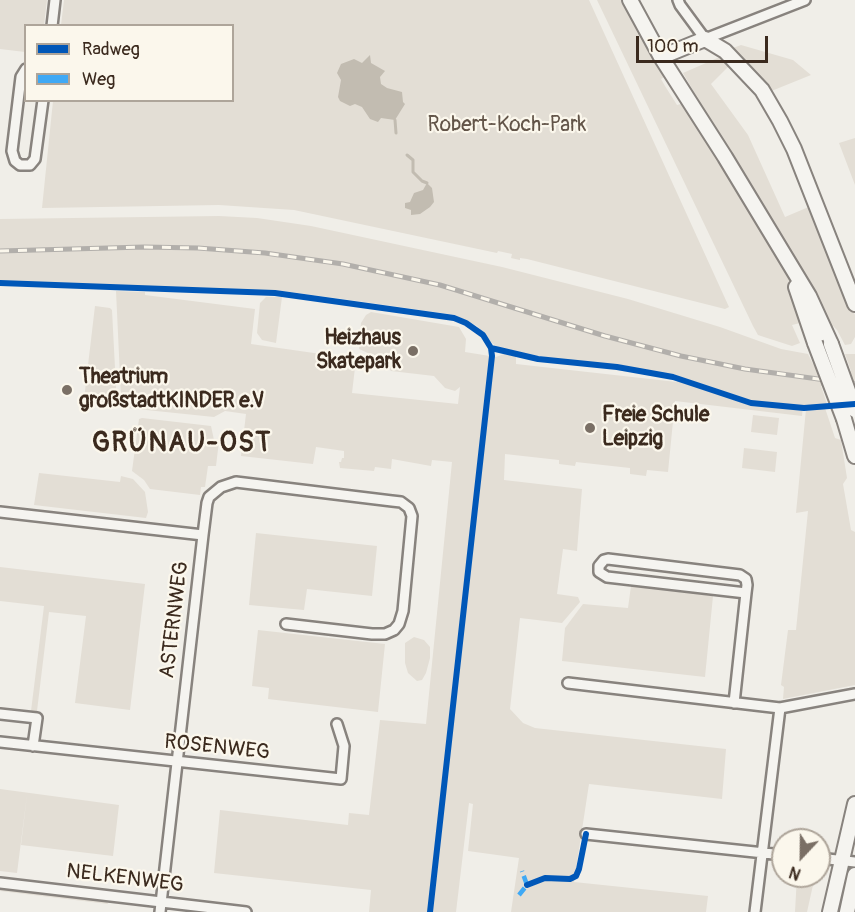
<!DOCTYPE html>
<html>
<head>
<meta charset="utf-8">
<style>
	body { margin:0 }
	#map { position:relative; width:855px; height:912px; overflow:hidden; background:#f0eee8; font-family:Pangolin,sans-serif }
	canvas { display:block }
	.legend { position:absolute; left:24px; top:24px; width:210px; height:78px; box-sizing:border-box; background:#fbf7ec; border:2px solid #aea59a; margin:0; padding:8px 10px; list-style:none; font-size:18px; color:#3b2a1e }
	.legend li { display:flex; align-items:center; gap:12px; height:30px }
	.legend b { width:30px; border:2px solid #aea59a }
	.north { position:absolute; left:771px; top:828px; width:60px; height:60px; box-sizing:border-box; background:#fbf7ec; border:2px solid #aea59a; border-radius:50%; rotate:202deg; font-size:16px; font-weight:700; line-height:24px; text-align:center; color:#3b2a1e }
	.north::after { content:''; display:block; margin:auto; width:21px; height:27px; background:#7a6f65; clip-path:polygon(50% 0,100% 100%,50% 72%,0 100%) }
	.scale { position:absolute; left:636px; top:36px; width:132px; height:27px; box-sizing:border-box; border:3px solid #3b2a1e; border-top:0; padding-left:8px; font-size:18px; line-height:21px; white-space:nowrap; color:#3b2a1e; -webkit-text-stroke:4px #fbf7ec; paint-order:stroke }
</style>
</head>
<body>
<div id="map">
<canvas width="855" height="912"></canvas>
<ul class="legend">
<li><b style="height:8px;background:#0057b8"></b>Radweg</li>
<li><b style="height:8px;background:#3fa9f5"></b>Weg</li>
</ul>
<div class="north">N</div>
<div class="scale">100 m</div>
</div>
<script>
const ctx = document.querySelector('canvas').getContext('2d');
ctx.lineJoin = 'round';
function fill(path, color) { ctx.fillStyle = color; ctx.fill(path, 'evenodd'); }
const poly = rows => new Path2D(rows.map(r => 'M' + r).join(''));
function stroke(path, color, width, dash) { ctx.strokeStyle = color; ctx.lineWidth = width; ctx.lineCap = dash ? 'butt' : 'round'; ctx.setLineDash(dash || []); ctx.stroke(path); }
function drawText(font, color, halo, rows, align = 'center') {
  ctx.font = font + ' Pangolin,sans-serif'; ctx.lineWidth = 4.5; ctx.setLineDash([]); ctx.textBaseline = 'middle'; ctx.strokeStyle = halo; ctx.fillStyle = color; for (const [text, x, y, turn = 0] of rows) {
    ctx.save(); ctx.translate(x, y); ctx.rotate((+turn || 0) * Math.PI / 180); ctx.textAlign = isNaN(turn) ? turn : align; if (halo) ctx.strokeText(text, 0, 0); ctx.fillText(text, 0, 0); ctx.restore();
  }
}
const built = poly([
	[0,0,47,0,44,25,26,26,25,52,0,49],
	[64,0,589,0,729,307,725,309,527,259,520,258,520,260,511,258,512,254,498,251,497,253,294,210,219,205,42,208,53,101,232,100,232,26,61,25],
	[597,0,622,0,664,77,661,79,665,86,677,105,681,104,735,186,789,275,802,312,797,316,800,323,792,325,800,343,792,346,764,337,758,335,753,326],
	[741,45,793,60,811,75,764,94,725,51],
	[722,56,731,64,711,84,748,135,785,217,811,206,855,315,855,337,851,344,845,345,837,330,833,326,829,328,683,73],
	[855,138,855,185,839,143],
	[219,216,257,218,311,226,502,267,628,299,720,327,781,349,808,354,813,364,851,371,845,354,855,354,855,388,821,386,827,404,803,406,802,416,675,401,668,472,647,470,646,476,630,474,630,468,576,462,575,466,559,464,559,460,505,454,504,480,582,489,577,551,563,549,557,594,578,597,580,602,562,623,520,618,510,709,523,723,535,728,726,749,722,799,589,784,574,882,708,896,706,912,511,912,519,858,468,851,473,804,469,803,456,912,369,912,371,890,214,873,220,810,348,825,349,813,369,815,380,720,426,724,452,462,432,460,431,466,392,459,391,469,375,467,374,471,340,468,339,462,341,462,342,458,344,458,344,451,316,447,313,464,241,456,246,414,225,411,214,417,127,408,121,398,116,291,145,292,145,295,255,309,251,344,356,359,352,393,458,404,460,387,455,391,445,388,434,376,391,371,381,359,359,349,361,323,366,315,371,312,459,327,466,339,465,352,496,357,504,354,516,356,516,364,677,382,678,377,617,364,578,363,518,352,499,348,492,343,477,326,455,315,357,301,275,290,238,291,0,281,0,219],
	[266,297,282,297,276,343,262,340,257,333,260,303],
	[95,306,110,308,112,310,117,407,115,408,90,405,88,401,84,399],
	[825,408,835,438,841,440,847,478,843,484,851,530,855,532,855,685,783,699,784,687,781,685,788,630,796,630,808,511,796,513,806,409],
	[753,415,779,418,777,435,751,432],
	[142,418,211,426,214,440,219,441,216,466,208,466,205,487,201,487,200,495,150,489,144,480,132,471,139,419],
	[744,448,777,452,775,472,742,468],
	[39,473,120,482,121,476,133,479,145,492,148,512,146,518,34,505],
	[256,533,377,546,372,596,307,589,304,610,249,605],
	[0,567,145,584,130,710,75,703,86,616,49,612,37,711,31,711,44,606,0,601],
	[631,586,713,596,705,677,562,661,565,628,583,604,628,608],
	[258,630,385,644,378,712,268,699,269,688,252,686],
	[414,637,424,640,430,647,430,658,426,673,422,680,417,681,408,673,405,663,405,643],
	[0,789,119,805,113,856,21,845,27,795,17,873,0,871],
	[797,876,815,876,807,912,795,912],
	[0,887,106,899,108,904,0,891]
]);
const water = poly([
	[370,55,371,63,385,71,380,77,381,84,387,88,402,92,403,102,405,104,395,120,381,118,378,122,370,119,362,107,355,104,350,106,340,101,338,97,341,80,337,73,341,64,354,59,362,63],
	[427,183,432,188,434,202,430,207,420,214,411,215,411,210,405,208,405,203,410,202,414,193,423,190]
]);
const stream = poly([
	[395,120,396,133],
	[407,155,413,160,413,172,422,181,427,183]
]);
const street = poly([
	[678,0,680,5,705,39,805,0],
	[52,26,55,0],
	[26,69,21,77,12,151,15,161,20,165,30,165,35,159,43,100],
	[0,512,203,535],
	[568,683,780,708,855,694],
	[734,703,746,593,747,585,746,579,740,575,608,559,604,560,599,566,599,572,607,577,746,593],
	[0,714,37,718,33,746],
	[0,742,341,779,344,746,337,724],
	[586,834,783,855],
	[819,858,855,862],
	[0,883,246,912],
	[160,912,203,535,207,503,209,497,221,487,236,482,392,501,401,502,409,508,412,516,403,611,399,624,394,630,385,634,372,634,286,624],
	[755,912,780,708]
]);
const secondary = poly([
	[630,0,661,57,725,157,809,296,831,344],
	[661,57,705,39,725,51,762,90,780,121,794,149,855,304],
	[796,287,815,343],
	[844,419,855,456],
	[830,912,855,804],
	[847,912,855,875]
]);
const rail = poly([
	[0,251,144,247,198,248,265,253,343,264,440,285,605,336,681,356,745,369,855,384]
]);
const secondaryBridge = poly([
	[815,343,844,419],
	[831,344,855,410]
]);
const quiet = poly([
	[519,895,527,885,522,871]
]);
const cycleway = poly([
	[0,283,275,293,454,318,466,323,483,335,491,348,492,356,430,912],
	[491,348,538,359,617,367,673,377,751,403,804,408,855,404],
	[527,885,545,878,570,879,576,876,579,869,586,834]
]);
const markers = [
	[413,351,6,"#7a6f65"],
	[67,390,6,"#7a6f65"],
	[590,428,6,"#7a6f65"]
];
const parkNames = [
	["Robert-Koch-Park",507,126]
];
const poiNames = [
	["Heizhaus",401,339,"right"],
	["Skatepark",401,363,"right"],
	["Theatrium",79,378],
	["großstadtKINDER e.V",79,402],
	["Freie Schule",602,416],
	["Leipzig",602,440]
];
const streetNames = [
	["ASTERNWEG",175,620,-83],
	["ROSENWEG",217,748,6],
	["NELKENWEG",125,879,7]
];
const districtNames = [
	["GRÜNAU-OST",182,444]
];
fill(built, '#e3ded5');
fill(water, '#c2bcb1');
stroke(stream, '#c2bcb1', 3);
stroke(street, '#88837e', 14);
stroke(secondary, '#88837e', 18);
stroke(street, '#f5f4f0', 9);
stroke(secondary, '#f5f4f0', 14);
stroke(rail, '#b2afab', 5);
stroke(rail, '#fbf7ec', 3, [9]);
stroke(secondaryBridge, '#88837e', 18, []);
stroke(secondaryBridge, '#f5f4f0', 14);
stroke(quiet, '#3fa9f5', 4.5, [9, 4.5]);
stroke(cycleway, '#0057b8', 6);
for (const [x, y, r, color] of markers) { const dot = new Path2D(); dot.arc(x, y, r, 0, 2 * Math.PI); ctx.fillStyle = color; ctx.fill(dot); stroke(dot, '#fbf7ec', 2); }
drawText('21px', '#625448', '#fbf7ec', parkNames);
drawText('bold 21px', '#3b2a1e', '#fbf7ec', poiNames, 'left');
drawText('21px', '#3b2a1e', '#fbf7ec', streetNames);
ctx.letterSpacing = '1.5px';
drawText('bold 27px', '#3b2a1e', '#fbf7ec', districtNames);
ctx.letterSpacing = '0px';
</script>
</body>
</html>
